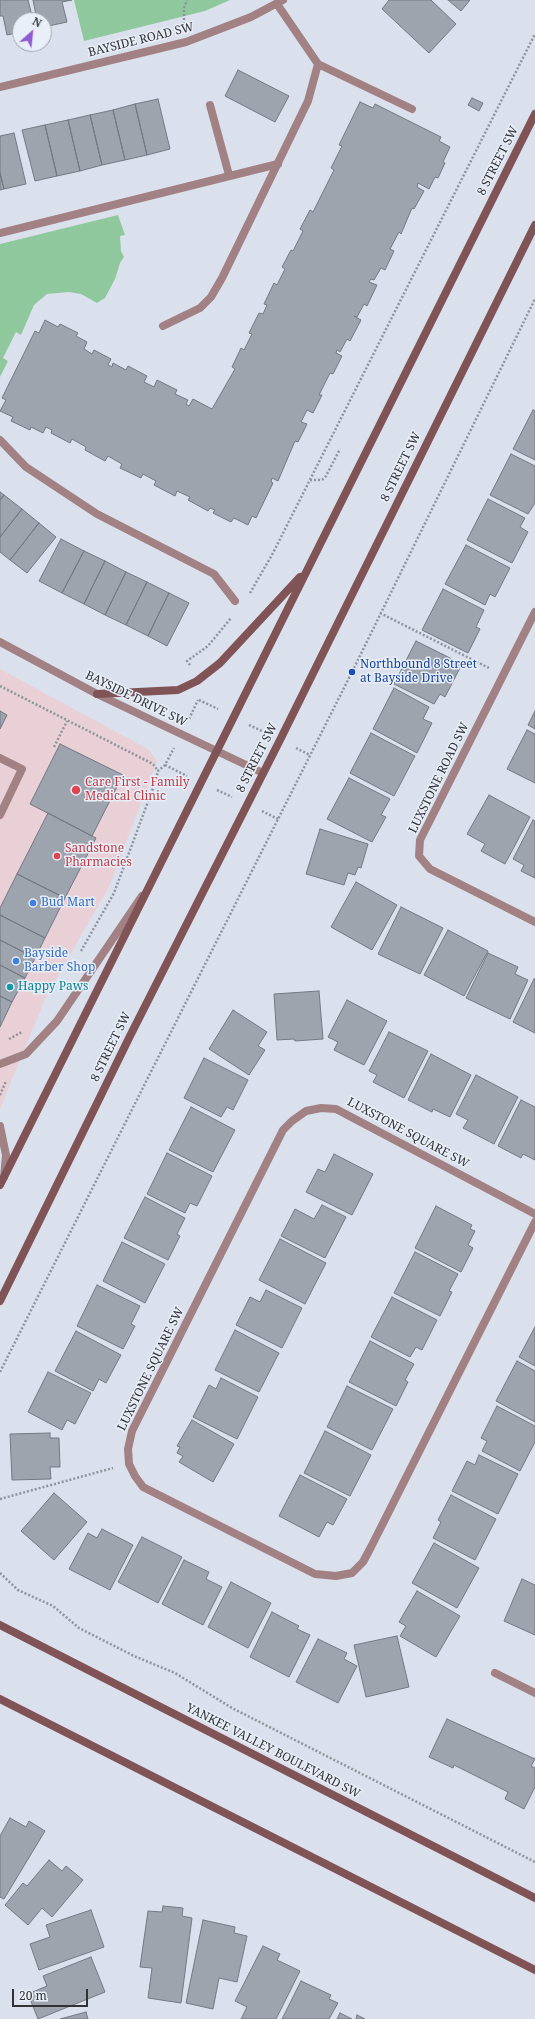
<!DOCTYPE html>
<html>
<head>
<meta charset="utf-8">
<style>
	body { margin:0 }
	#map { position:relative; width:535px; height:2019px; overflow:hidden; background:#dbe1ec; font-family:"Noto Serif",serif }
	canvas { display:block }
	.north { position:absolute; left:12px; top:12px; width:40px; height:40px; box-sizing:border-box; background:#e9eff9; border:1px solid #9fa3ab; border-radius:50%; rotate:27deg; font-size:11px; font-weight:700; line-height:16px; text-align:center; color:#303236 }
	.north::after { content:''; display:block; margin:auto; width:14px; height:18px; background:#8f5ad2; clip-path:polygon(50% 0,100% 100%,50% 72%,0 100%) }
	.scale { position:absolute; left:12px; top:1989px; width:76px; height:18px; box-sizing:border-box; border:2px solid #303236; border-top:0; padding-left:5px; font-size:12px; line-height:14px; white-space:nowrap; color:#303236; -webkit-text-stroke:3px #e9eff9; paint-order:stroke }
</style>
</head>
<body>
<div id="map">
<canvas width="535" height="2019"></canvas>
<div class="north">N</div>
<div class="scale">20 m</div>
</div>
<script>
const ctx = document.querySelector('canvas').getContext('2d');
ctx.lineJoin = 'round';
function fill(path, color) { ctx.fillStyle = color; ctx.fill(path, 'evenodd'); }
const poly = rows => new Path2D(rows.map(r => 'M' + r).join(''));
function stroke(path, color, width, dash) { ctx.strokeStyle = color; ctx.lineWidth = width; ctx.lineCap = dash ? 'butt' : 'round'; ctx.setLineDash(dash || []); ctx.stroke(path); }
function drawText(font, color, halo, rows, align = 'center') {
  ctx.font = font + ' "Noto Serif",serif'; ctx.lineWidth = 3; ctx.setLineDash([]); ctx.textBaseline = 'middle'; ctx.strokeStyle = halo; ctx.fillStyle = color; for (const [text, x, y, turn = 0] of rows) {
    ctx.save(); ctx.translate(x, y); ctx.rotate((+turn || 0) * Math.PI / 180); ctx.textAlign = isNaN(turn) ? turn : align; if (halo) ctx.strokeText(text, 0, 0); ctx.fillText(text, 0, 0); ctx.restore();
  }
}
const commercial = poly([
	[0,669,148,749,157,761,110,885,46,997,0,1109]
]);
const green = poly([
	[74,0,230,0,205,11,84,41],
	[118,215,125,235,120,236,121,251,124,257,120,263,115,279,105,298,97,303,81,294,69,292,47,294,34,305,21,335,16,332,3,358,8,361,0,377,0,244]
]);
const building = poly([
	[0,0,28,0,33,20,20,20,20,32,7,35,3,16,0,16,0,0],
	[33,0,72,0,62,2,67,22,44,27,44,20,37,20,33,0],
	[389,0,431,0,456,24,429,53,382,9,389,0],
	[448,0,470,0,461,11,448,0],
	[238,70,289,96,275,122,225,96,238,70],
	[472,98,483,103,479,111,468,105,472,98],
	[158,99,170,149,147,155,135,104,158,99],
	[360,102,373,108,375,104,441,137,439,141,450,147,443,162,445,163,438,178,435,177,429,189,418,183,417,187,424,191,414,209,412,208,401,234,399,232,390,249,394,251,385,270,381,268,374,280,371,279,369,282,377,285,367,306,364,304,357,317,354,316,361,320,350,341,347,339,340,352,337,350,336,353,342,356,333,374,330,373,319,395,322,395,313,413,307,410,301,422,307,424,298,442,295,441,278,481,272,478,271,482,273,483,256,518,252,516,248,525,234,518,231,522,213,513,215,510,210,508,208,511,188,500,190,497,177,491,175,496,154,485,156,481,143,474,141,478,120,468,122,464,108,456,105,461,85,450,86,447,72,439,70,443,51,433,52,430,46,427,43,433,31,427,30,430,11,421,13,417,0,411,6,400,2,398,35,331,39,333,45,320,58,327,60,324,78,333,76,336,87,342,84,349,92,354,94,350,111,359,108,365,112,367,113,363,126,370,128,366,147,376,144,382,154,387,157,380,177,390,175,394,188,400,186,404,189,406,193,399,212,409,235,369,232,367,241,348,244,350,252,334,249,333,259,313,263,314,267,305,264,304,274,283,277,285,285,269,282,267,291,250,293,251,303,231,300,229,310,210,313,212,334,170,331,168,342,146,339,145,360,102],
	[135,104,147,155,125,160,113,110,135,104],
	[113,110,125,160,102,165,90,115,113,110],
	[90,115,102,165,80,171,68,120,90,115],
	[68,120,80,171,57,176,45,125,68,120],
	[45,125,57,176,35,181,22,130,45,125],
	[14,133,26,184,4,189,0,173,0,136,14,133],
	[0,173,4,189,0,190,0,173],
	[533,410,535,411,535,460,513,449,533,410],
	[511,454,535,466,535,503,528,514,490,495,511,454],
	[0,492,4,495,0,500,0,492],
	[4,495,22,509,0,537,0,500,4,495],
	[488,499,525,518,520,527,528,532,512,563,467,540,488,499],
	[22,509,39,523,10,560,0,552,0,537,22,509],
	[39,523,56,537,27,573,10,560,39,523],
	[61,539,84,551,62,593,39,581,61,539],
	[466,545,510,568,495,597,490,594,485,605,445,584,466,545],
	[84,551,105,561,84,604,62,593,84,551],
	[105,561,126,572,105,615,84,604,105,561],
	[126,572,147,582,126,625,105,615,126,572],
	[147,582,169,593,148,636,126,625,147,582],
	[443,589,484,610,476,627,480,629,468,653,422,630,443,589],
	[169,593,189,603,167,646,148,636,169,593],
	[416,641,462,664,445,697,440,694,434,704,394,684,416,641],
	[394,688,429,707,423,719,432,723,417,753,373,729,394,688],
	[0,711,7,715,0,729,0,711],
	[535,711,535,729,528,725,535,711],
	[527,730,535,734,535,783,507,769,527,730],
	[371,733,415,756,394,796,350,773,371,733],
	[60,744,123,775,92,836,30,804,60,744],
	[349,778,390,799,381,815,386,817,372,842,327,819,349,778],
	[489,795,530,817,505,864,481,851,485,844,467,834,489,795],
	[48,813,96,838,65,898,17,874,48,813],
	[533,820,535,821,535,878,521,871,524,865,513,859,533,820],
	[320,829,368,844,361,868,358,867,355,875,348,873,344,885,306,874,320,829],
	[17,874,65,898,45,938,0,915,0,908,17,874],
	[356,882,397,905,372,950,331,927,356,882],
	[401,907,443,928,420,974,378,954,401,907],
	[0,915,45,938,35,958,0,940,0,915],
	[448,930,488,951,464,996,424,975,448,930],
	[0,940,35,958,25,978,0,965,0,940],
	[488,953,518,967,515,974,528,980,510,1019,466,998,488,953],
	[0,965,25,978,12,1002,0,996,0,965],
	[534,979,535,979,535,1033,513,1022,534,979],
	[319,991,323,1039,295,1041,294,1039,277,1040,274,994,319,991],
	[0,996,12,1002,0,1027,0,996],
	[347,1000,387,1021,364,1065,334,1050,338,1042,328,1037,347,1000],
	[233,1010,267,1032,258,1046,265,1050,249,1075,209,1049,233,1010],
	[389,1032,428,1051,404,1098,373,1082,377,1075,369,1071,389,1032],
	[431,1054,471,1075,450,1117,433,1109,432,1112,408,1100,431,1054],
	[204,1058,248,1080,233,1110,227,1107,221,1117,184,1098,204,1058],
	[476,1075,518,1097,494,1144,463,1128,468,1120,456,1114,476,1075],
	[521,1100,535,1107,535,1160,523,1154,521,1158,498,1146,521,1100],
	[191,1107,235,1130,213,1172,169,1150,191,1107],
	[167,1153,212,1176,197,1206,190,1203,185,1213,147,1194,167,1153],
	[334,1154,373,1174,352,1215,306,1192,318,1169,325,1172,334,1154],
	[145,1197,185,1218,177,1234,180,1236,168,1260,124,1238,145,1197],
	[322,1205,346,1217,325,1258,281,1236,295,1209,314,1219,322,1205],
	[436,1206,472,1225,470,1229,475,1231,468,1245,473,1248,461,1272,415,1248,436,1206],
	[280,1239,326,1263,305,1304,259,1280,280,1239],
	[122,1242,165,1264,145,1303,103,1281,122,1242],
	[415,1252,458,1274,449,1291,452,1292,440,1316,394,1293,415,1252],
	[97,1285,140,1306,131,1324,135,1326,123,1349,77,1326,97,1285],
	[266,1290,302,1308,282,1348,236,1325,250,1297,260,1302,266,1290],
	[392,1297,437,1320,422,1350,416,1347,410,1357,371,1337,392,1297],
	[535,1327,535,1366,519,1357,535,1327],
	[235,1330,279,1353,259,1392,215,1370,235,1330],
	[76,1331,121,1355,106,1383,99,1379,93,1391,55,1371,76,1331],
	[370,1341,414,1364,405,1380,408,1382,396,1406,349,1382,370,1341],
	[517,1361,535,1371,535,1422,496,1401,517,1361],
	[48,1372,91,1393,75,1424,67,1420,62,1430,28,1412,48,1372],
	[221,1378,258,1397,237,1439,193,1417,209,1385,216,1389,221,1378],
	[347,1386,393,1409,372,1450,327,1427,347,1386],
	[497,1406,535,1426,535,1442,520,1471,482,1451,487,1441,481,1438,497,1406],
	[192,1420,234,1444,213,1482,179,1462,183,1456,177,1453,180,1447,177,1446,192,1420],
	[325,1431,371,1455,350,1496,304,1473,325,1431],
	[50,1433,50,1438,59,1438,60,1467,50,1467,51,1479,12,1480,10,1434,50,1433],
	[479,1455,518,1474,498,1514,452,1491,467,1461,475,1465,479,1455],
	[300,1475,347,1499,333,1525,327,1522,319,1537,279,1516,300,1475],
	[54,1493,87,1522,54,1560,21,1531,54,1493],
	[451,1495,496,1519,475,1560,433,1538,441,1522,438,1520,451,1495],
	[102,1529,133,1545,110,1590,69,1569,88,1533,97,1538,102,1529],
	[142,1537,182,1557,158,1603,118,1582,142,1537],
	[434,1543,479,1568,457,1608,412,1583,434,1543],
	[184,1560,209,1572,206,1579,222,1587,203,1625,162,1604,184,1560],
	[522,1579,535,1585,535,1635,504,1621,522,1579],
	[231,1582,271,1603,248,1648,208,1627,231,1582],
	[417,1591,460,1616,436,1657,400,1636,406,1626,399,1622,417,1591],
	[272,1612,299,1626,297,1629,310,1635,289,1677,250,1657,272,1612],
	[397,1636,409,1687,366,1697,354,1645,397,1636],
	[318,1639,347,1653,344,1659,357,1666,338,1703,296,1682,318,1639],
	[447,1719,535,1759,531,1766,535,1768,535,1787,524,1809,505,1799,508,1792,454,1765,453,1768,429,1757,447,1719],
	[10,1818,26,1827,29,1821,45,1831,4,1899,0,1897,0,1836,10,1818],
	[49,1860,62,1871,66,1866,83,1880,52,1917,42,1908,28,1925,5,1905,23,1883,27,1886,49,1860],
	[163,1906,183,1908,182,1916,192,1918,181,2003,148,1998,152,1968,140,1967,148,1911,162,1912,163,1906],
	[91,1910,104,1947,39,1970,30,1944,50,1937,46,1925,91,1910],
	[203,1920,235,1927,234,1933,247,1936,237,1982,219,1978,213,2009,186,2003,203,1920],
	[263,1946,280,1954,277,1960,300,1971,276,2019,241,2019,247,2007,235,2001,263,1946],
	[91,1957,105,1992,38,2019,28,1994,47,1986,43,1976,91,1957],
	[301,1981,331,1995,329,1999,338,2003,329,2019,282,2019,301,1981],
	[86,2012,88,2019,60,2019,86,2012],
	[340,2013,352,2019,337,2019,340,2013],
	[357,2015,365,2019,356,2019,357,2015]
]);
const path = poly([
	[184,24,184,8,187,0],
	[310,480,322,480,326,476,340,449],
	[250,593,273,553,535,34],
	[380,613,489,668],
	[190,665,187,661,208,646,231,618],
	[0,686,153,764,158,771],
	[199,700,218,709],
	[189,719,198,700],
	[249,725,264,732],
	[54,747,67,721],
	[296,748,310,755],
	[165,765,187,776],
	[217,790,232,797],
	[262,811,278,819],
	[81,951,114,893,155,783,158,771,165,765,174,748],
	[9,1039,22,1032],
	[0,1095,6,1081],
	[0,1372,352,672,535,299],
	[0,1499,113,1468],
	[0,1573,18,1590,53,1606,79,1628,134,1656,175,1673,232,1708,535,1862]
]);
const lane = poly([
	[318,64,412,109],
	[210,105,229,175],
	[0,233,278,164],
	[163,326,200,308,211,297,222,278,308,101,318,64,277,4],
	[0,440,26,467,97,514,214,574,235,601],
	[0,758,22,769,0,815],
	[0,1064,26,1054,57,1021,142,896],
	[0,1126,6,1155,4,1177]
]);
const street = poly([
	[0,87,186,42,251,17,283,0],
	[535,612,420,840,419,856,430,869,535,922],
	[0,642,97,694,263,773],
	[535,1214,336,1109,321,1108,306,1111,292,1121,283,1130,132,1431,128,1449,129,1464,135,1476,143,1487,315,1574,336,1576,352,1573,363,1562,371,1547,535,1222],
	[495,1673,535,1693]
]);
const secondary = poly([
	[97,694,178,690,197,681,220,663,300,577],
	[0,1185,535,114],
	[0,1301,131,1034,280,740,535,225],
	[0,1625,535,1898],
	[0,1699,535,1970]
]);
const markers = [
	[352,672,4,"#1a4fb4"],
	[76,790,5,"#e0444e"],
	[57,856,4,"#e0444e"],
	[33,903,4,"#3f7fe0"],
	[16,961,4,"#3f7fe0"],
	[10,987,4,"#0f9aa8"]
];
const streetNames = [
	["BAYSIDE ROAD SW",141,40,-14],
	["8 STREET SW",498,161,-63],
	["8 STREET SW",401,467,-64],
	["BAYSIDE DRIVE SW",136,699,26],
	["8 STREET SW",257,758,-63],
	["LUXSTONE ROAD SW",439,778,-64],
	["8 STREET SW",111,1047,-64],
	["LUXSTONE SQUARE SW",408,1133,28],
	["LUXSTONE SQUARE SW",151,1369,-64],
	["YANKEE VALLEY BOULEVARD SW",273,1751,27]
];
const transitNames = [
	["Northbound 8 Street",360,665],
	["at Bayside Drive",360,679]
];
const healthNames = [
	["Care First - Family",85,783],
	["Medical Clinic",85,797],
	["Sandstone",65,849],
	["Pharmacies",65,863]
];
const shopNames = [
	["Bud Mart",41,903],
	["Bayside",24,954],
	["Barber Shop",24,968]
];
const cultureNames = [
	["Happy Paws",18,987]
];
fill(commercial, '#e9d0d6');
fill(green, '#90c89e');
fill(building, '#9ea4ae');
stroke(building, '#737882', 1);
stroke(path, '#8e939a', 2.5, [2, 2]);
stroke(lane, '#a18183', 8);
stroke(street, '#a18183', 8);
stroke(secondary, '#805357', 8);
for (const [x, y, r, color] of markers) { const dot = new Path2D(); dot.arc(x, y, r, 0, 2 * Math.PI); ctx.fillStyle = color; ctx.fill(dot); stroke(dot, '#e9eff9', 1.5); }
drawText('12px', '#303236', '#e9eff9', streetNames);
drawText('12px', '#164399', '#e9eff9', transitNames, 'left');
drawText('12px', '#be3a42', '#e9eff9', healthNames, 'left');
drawText('12px', '#366cbe', '#e9eff9', shopNames, 'left');
drawText('12px', '#0d838f', '#e9eff9', cultureNames, 'left');
</script>
</body>
</html>
